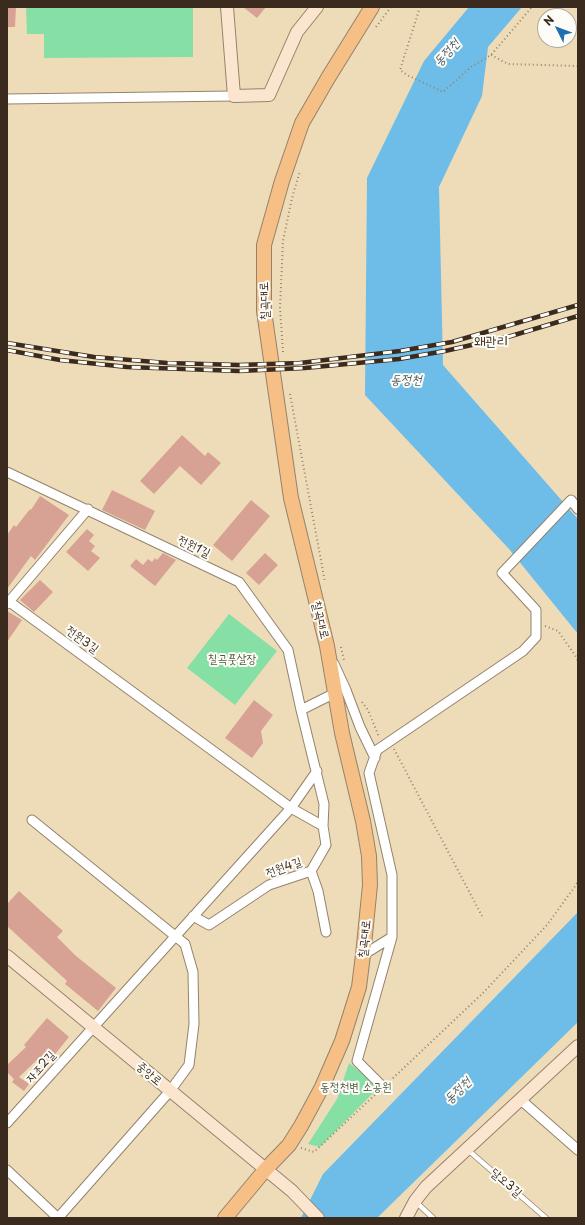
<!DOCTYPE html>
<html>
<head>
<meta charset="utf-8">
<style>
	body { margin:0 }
	#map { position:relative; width:585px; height:1225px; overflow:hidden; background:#eedcb9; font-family:"Playpen Sans",sans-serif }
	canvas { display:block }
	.frame { position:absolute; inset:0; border:8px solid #3b2a1e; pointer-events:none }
	.north { position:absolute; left:537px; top:8px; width:40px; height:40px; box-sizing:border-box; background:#fdfcf7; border:1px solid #afa8a0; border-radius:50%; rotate:312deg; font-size:11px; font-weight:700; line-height:16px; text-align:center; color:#3b2a1e }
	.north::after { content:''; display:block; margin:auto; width:14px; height:18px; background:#1f6fb2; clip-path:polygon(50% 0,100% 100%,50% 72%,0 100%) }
</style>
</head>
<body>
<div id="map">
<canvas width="585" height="1225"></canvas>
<div class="frame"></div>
<div class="north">N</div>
</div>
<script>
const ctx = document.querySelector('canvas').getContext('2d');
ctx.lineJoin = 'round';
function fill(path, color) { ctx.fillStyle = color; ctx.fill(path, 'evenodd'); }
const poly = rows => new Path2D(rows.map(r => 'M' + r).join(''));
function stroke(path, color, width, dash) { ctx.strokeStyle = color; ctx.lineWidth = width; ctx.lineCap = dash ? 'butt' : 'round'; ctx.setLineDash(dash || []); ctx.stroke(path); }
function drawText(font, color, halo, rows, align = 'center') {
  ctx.font = font + ' "Playpen Sans","Poor Story",sans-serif'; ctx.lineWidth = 4; ctx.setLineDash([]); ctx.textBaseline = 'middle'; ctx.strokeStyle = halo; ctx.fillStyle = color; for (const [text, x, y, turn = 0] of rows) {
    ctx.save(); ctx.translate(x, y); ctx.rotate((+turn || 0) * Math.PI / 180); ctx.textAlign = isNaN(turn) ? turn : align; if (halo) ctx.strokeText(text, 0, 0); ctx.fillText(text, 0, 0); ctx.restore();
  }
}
const green = poly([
	[26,7,193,7,193,57,44,58,44,34,27,34],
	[229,614,277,651,235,705,187,668],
	[349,1063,372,1081,376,1090,320,1147,308,1144,337,1099]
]);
const water = poly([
	[469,7,522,7,488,47,482,96,439,187,443,365,578,519,578,634,509,549,365,395,367,178,424,61],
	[578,912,578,1022,377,1218,301,1218,323,1174]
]);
const building = poly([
	[7,7,16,7,15,27,7,27],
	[243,7,266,7,257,18],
	[182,435,205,456,208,452,221,463,201,485,180,466,154,494,140,481],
	[112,490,155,511,145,530,102,510],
	[40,496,69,515,35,560,31,556,7,589,7,535,14,525,16,527,30,509,31,510],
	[251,500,270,516,232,561,213,545],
	[87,529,94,535,89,541,95,546,91,551,100,558,88,571,66,552],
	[163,553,176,560,155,586,130,566,136,559,143,565,148,559,152,562,155,558,157,560],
	[265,553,278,565,259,585,246,573],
	[40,580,53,592,34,612,20,600],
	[7,611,22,620,7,642],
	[254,700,273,715,261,731,263,743,252,758,225,738],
	[19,891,63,931,57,937,76,956,116,988,98,1011,65,984,67,981,7,926,7,904],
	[47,1018,69,1037,47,1064,39,1058,19,1077,29,1084,24,1091,12,1082,14,1079,7,1072,7,1065,26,1047,24,1045]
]);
const path = poly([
	[420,7,400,70,407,75,443,92,471,67,491,55,532,7],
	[376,27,391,7],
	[491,55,508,64,578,66],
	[283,352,280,308,283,241,292,198,300,171],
	[290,394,325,582],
	[545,626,558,631,575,655,578,661],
	[341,647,344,660],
	[362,702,368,710,379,737],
	[394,749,482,916],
	[390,1081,483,993,547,925,576,885,578,881],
	[301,1148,314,1152,377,1093]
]);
const lane = poly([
	[468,1150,546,1218],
	[416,1202,433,1218]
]);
const street = poly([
	[7,99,234,96],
	[7,472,239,582,288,650,301,710],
	[7,600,291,808,323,826],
	[7,604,88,509],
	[334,664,346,690,360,727,375,758],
	[32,820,185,944,193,972,194,1024,189,1065,170,1091,58,1218],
	[311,871,326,845,323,826,324,804,301,710,335,693],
	[193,916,209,925,269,885,311,871,318,891,326,932],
	[363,955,392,937],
	[383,1087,357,1061,392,937,392,875,369,773,377,750,523,651,536,637,536,610,502,573,571,500,578,509],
	[521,1100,578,1150],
	[7,1123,291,808,317,771],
	[7,1170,58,1218]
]);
const secondary = poly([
	[227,7,234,96,269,95,297,32,317,7],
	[7,956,292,1191,318,1218],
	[406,1218,415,1201,426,1187,578,1046]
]);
const primary = poly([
	[225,1218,265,1170,289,1145,301,1126,322,1087,342,1041,359,987,363,955,370,885,369,856,363,821,342,733,327,646,291,498,264,311,264,245,282,181,302,123,328,78,372,7]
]);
const rail = poly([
	[7,343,94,357,167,363,239,365,300,363,400,351,452,342,578,305],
	[7,350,60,360,127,367,239,371,305,368,399,359,445,351,511,336,578,316]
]);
const streetNames = [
	["칠곡대로",265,301,-92],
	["전원1길",194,547,26],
	["칠곡대로",320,620,76],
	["전원3길",82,640,36],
	["전원4길",284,868,-20],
	["칠곡대로",365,939,-84],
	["자조2길",41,1067,-48],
	["중앙로",149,1074,40],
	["달오3길",506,1183,41]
];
const parkNames = [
	["칠곡풋살장",232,660],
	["동정천변 소공원",356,1088]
];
const waterNames = [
	["동정천",447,53,-48],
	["동정천",406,380],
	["동정천",458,1091,-44]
];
const quarterNames = [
	["왜관리",491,342]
];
fill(green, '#86e0a6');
fill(water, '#6dbde8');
fill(building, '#d7a194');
stroke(lane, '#94836c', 6);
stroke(street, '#94836c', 11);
stroke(secondary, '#94836c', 14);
stroke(primary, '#94836c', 16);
stroke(path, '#94836c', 2, [1, 3]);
stroke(lane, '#fff', 4.5);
stroke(street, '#fff', 9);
stroke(secondary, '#fbe5cf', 12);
stroke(primary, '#f5bf86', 14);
stroke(rail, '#3b2a1e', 4.5);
stroke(rail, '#fdfcf7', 3, [9]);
drawText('12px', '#3b2a1e', '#fdfcf7', streetNames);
drawText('12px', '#4e5840', '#fdfcf7', parkNames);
drawText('italic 13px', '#4c5d65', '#fdfcf7', waterNames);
drawText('14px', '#3b2a1e', '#fdfcf7', quarterNames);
</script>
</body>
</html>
